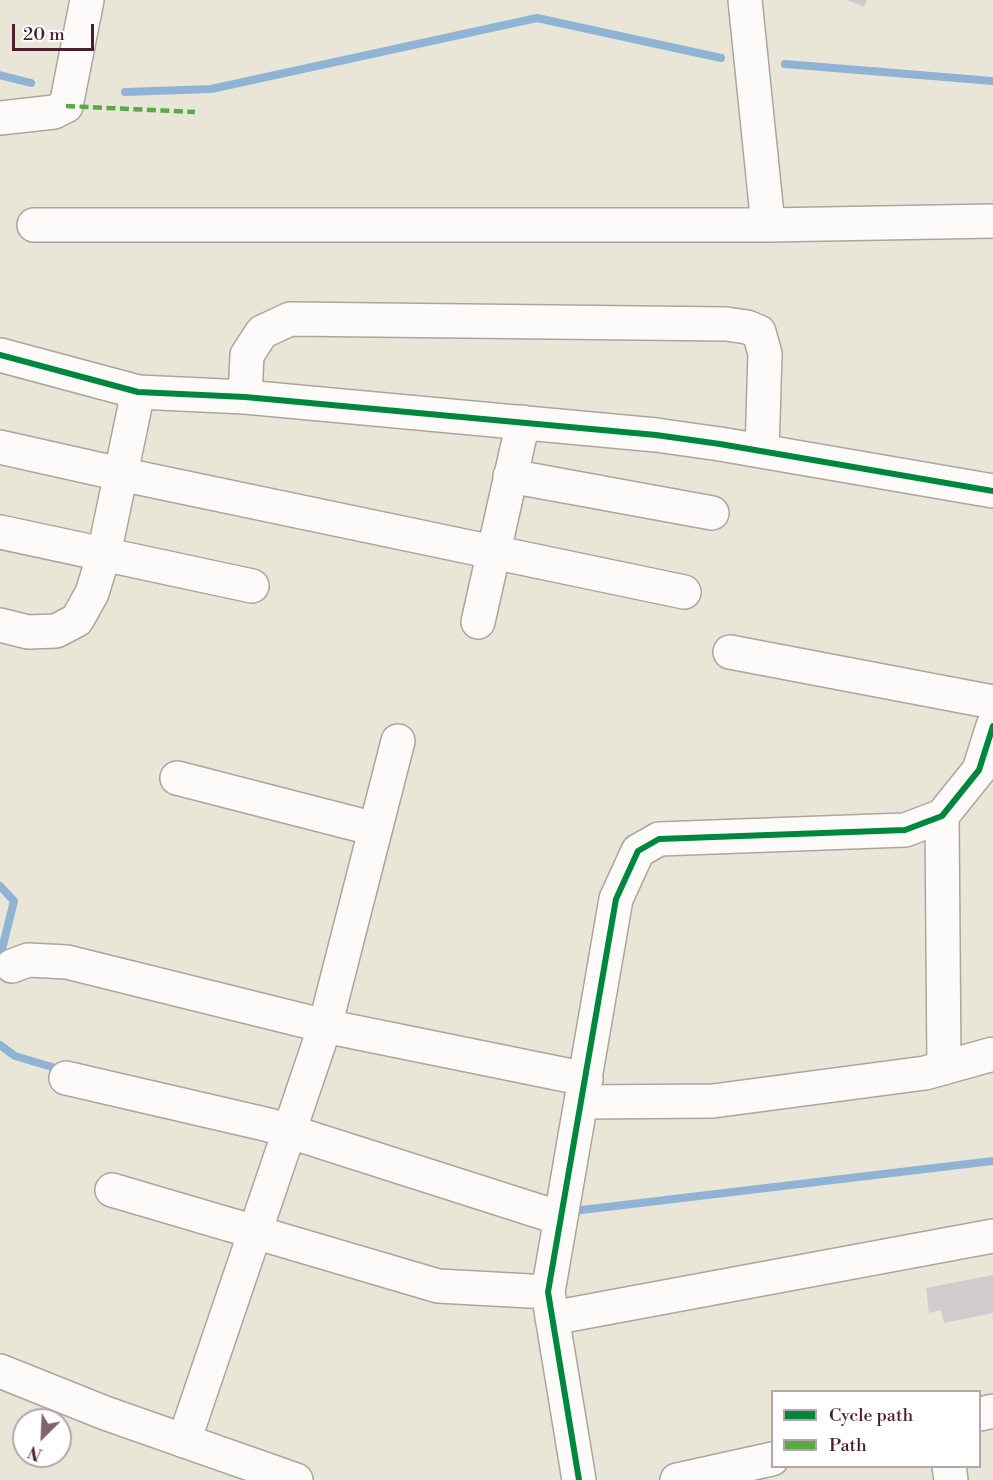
<!DOCTYPE html>
<html>
<head>
<meta charset="utf-8">
<style>
	body { margin:0 }
	#map { position:relative; width:993px; height:1480px; overflow:hidden; background:#e9e6d8; font-family:"Libre Bodoni",serif }
	canvas { display:block }
	.legend { position:absolute; left:771px; top:1390px; width:210px; height:78px; box-sizing:border-box; background:#fff; border:2px solid #b7a5aa; margin:0; padding:8px 10px; list-style:none; font-size:18px; color:#4a1f2b }
	.legend li { display:flex; align-items:center; gap:12px; height:30px }
	.legend b { width:30px; border:2px solid #b7a5aa }
	.north { position:absolute; left:12px; top:1408px; width:60px; height:60px; box-sizing:border-box; background:#fff; border:2px solid #b7a5aa; border-radius:50%; rotate:204deg; font-size:16px; font-weight:700; line-height:24px; text-align:center; color:#4a1f2b }
	.north::after { content:''; display:block; margin:auto; width:21px; height:27px; background:#826568; clip-path:polygon(50% 0,100% 100%,50% 72%,0 100%) }
	.scale { position:absolute; left:12px; top:24px; width:82px; height:27px; box-sizing:border-box; border:3px solid #4a1f2b; border-top:0; padding-left:8px; font-size:18px; line-height:21px; white-space:nowrap; color:#4a1f2b; -webkit-text-stroke:4px #fff; paint-order:stroke }
</style>
</head>
<body>
<div id="map">
<canvas width="993" height="1480"></canvas>
<ul class="legend">
<li><b style="height:8px;background:#00873e"></b>Cycle path</li>
<li><b style="height:8px;background:#57aa44"></b>Path</li>
</ul>
<div class="north">N</div>
<div class="scale">20 m</div>
</div>
<script>
const ctx = document.querySelector('canvas').getContext('2d');
ctx.lineJoin = 'round';
const poly = rows => new Path2D(rows.map(r => 'M' + r).join(''));
function stroke(path, color, width, dash) { ctx.strokeStyle = color; ctx.lineWidth = width; ctx.lineCap = dash ? 'butt' : 'round'; ctx.setLineDash(dash || []); ctx.stroke(path); }
function fill(path, color) { ctx.fillStyle = color; ctx.fill(path, 'evenodd'); }
const stream = poly([
	[785,64,993,81],
	[0,75,31,83],
	[125,92,211,89,537,18,721,58],
	[0,886,14,901,0,957],
	[0,1045,15,1056,62,1070],
	[573,1211,993,1161]
]);
const building = poly([
	[847,0,867,0,864,7],
	[993,1275,993,1313,944,1323,941,1310,929,1313,926,1288]
]);
const minor = poly([
	[745,0,768,225],
	[0,118,54,112,66,106,87,0],
	[34,225,768,225,993,221],
	[0,355,138,392,245,397,656,435,720,444,993,491],
	[245,397,247,355,262,332,290,319,726,324,747,327,759,332,765,354,762,451],
	[0,447,120,474,684,592],
	[510,476,712,513],
	[0,532,252,586],
	[478,622,523,422],
	[0,625,28,632,56,631,77,620,92,593,104,554,138,392],
	[730,652,993,702],
	[177,778,375,829],
	[942,816,944,1068],
	[12,966,28,960,67,962,325,1026,586,1079],
	[66,1078,269,1125,560,1218],
	[581,1102,713,1101,925,1073,993,1054],
	[112,1190,438,1286,548,1292],
	[552,1318,993,1236],
	[0,1371,105,1413,296,1480],
	[980,1414,993,1411],
	[184,1441,325,1026,398,741],
	[949,1466,951,1480],
	[579,1480,548,1292,616,899,638,851,659,839,905,830,942,816,979,770,993,726],
	[677,1480,772,1459]
]);
const quiet = poly([
	[66,106,195,112]
]);
const cycleway = poly([
	[0,355,138,392,245,397,656,435,720,444,993,491],
	[579,1480,548,1292,616,899,638,851,659,839,905,830,942,816,979,770,993,726]
]);
stroke(stream, '#8eb3d5', 8);
fill(building, '#d0ccce');
stroke(minor, '#aca59e', 36);
stroke(minor, '#fcfbf9', 33);
stroke(quiet, '#57aa44', 4.5, [9, 4.5]);
stroke(cycleway, '#00873e', 6);
</script>
</body>
</html>
